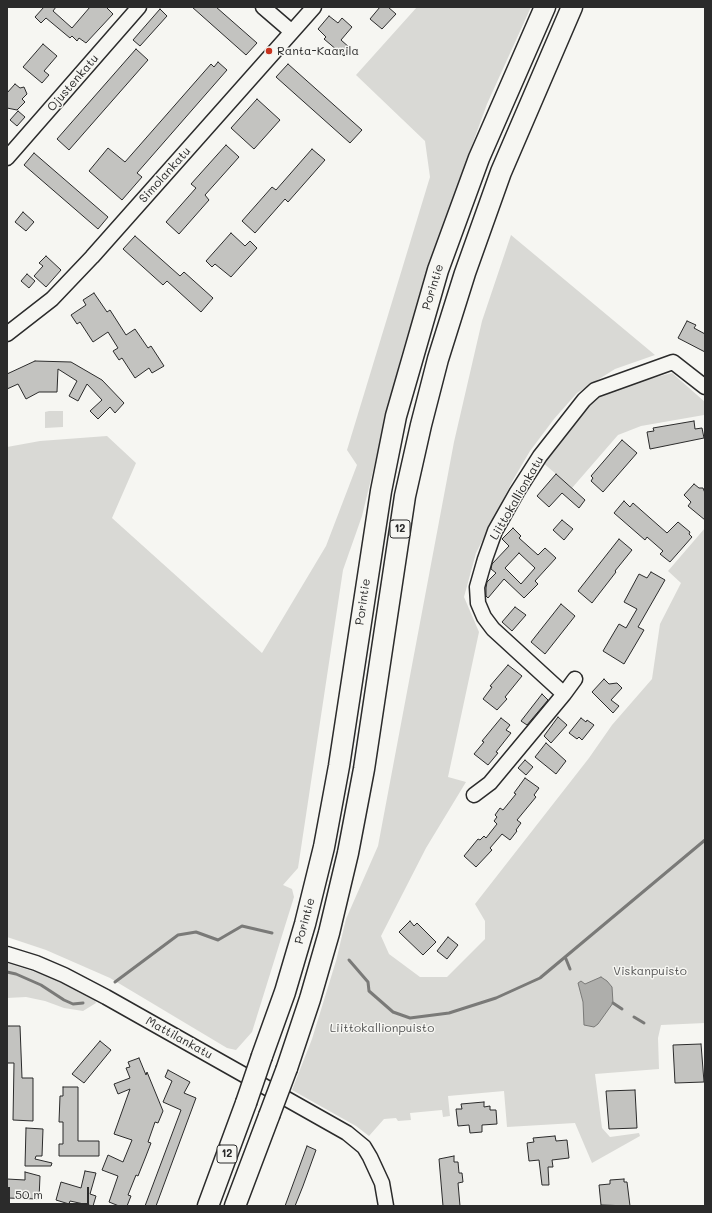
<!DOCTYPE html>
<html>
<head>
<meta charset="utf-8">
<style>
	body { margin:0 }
	#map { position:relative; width:712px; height:1213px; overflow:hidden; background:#f6f6f2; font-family:Mali,sans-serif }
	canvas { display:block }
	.frame { position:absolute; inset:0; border:8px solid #2b2b2b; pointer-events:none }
	.scale { position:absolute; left:8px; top:1187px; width:81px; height:18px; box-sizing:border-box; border:2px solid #2b2b2b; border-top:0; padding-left:5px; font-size:12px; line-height:14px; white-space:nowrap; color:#2b2b2b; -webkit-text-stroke:3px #f6f6f2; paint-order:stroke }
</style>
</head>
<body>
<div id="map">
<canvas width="712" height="1213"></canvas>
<div class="frame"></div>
<div class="scale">50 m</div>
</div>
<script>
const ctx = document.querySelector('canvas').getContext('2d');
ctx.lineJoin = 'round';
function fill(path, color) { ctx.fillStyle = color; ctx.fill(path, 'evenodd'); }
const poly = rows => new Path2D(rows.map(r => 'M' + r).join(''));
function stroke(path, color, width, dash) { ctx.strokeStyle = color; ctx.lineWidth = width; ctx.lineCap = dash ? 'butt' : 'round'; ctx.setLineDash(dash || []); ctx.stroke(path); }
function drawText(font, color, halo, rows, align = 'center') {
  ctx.font = font + ' Mali,sans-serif'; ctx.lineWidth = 3; ctx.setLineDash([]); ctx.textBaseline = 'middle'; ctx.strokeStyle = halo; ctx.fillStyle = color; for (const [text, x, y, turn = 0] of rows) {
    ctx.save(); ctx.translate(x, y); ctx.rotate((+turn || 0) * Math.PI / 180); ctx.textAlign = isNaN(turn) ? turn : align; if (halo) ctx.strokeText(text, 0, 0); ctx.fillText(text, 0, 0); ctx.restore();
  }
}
const green = poly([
	[417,7,531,7,487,104,440,233,401,356,362,516,343,570,298,868,283,885,292,889,294,897,252,1032,236,1050,227,1048,110,978,46,950,7,937,7,447,40,441,107,436,136,463,112,518,262,653,326,546,357,465,347,450,430,177,425,141,356,75],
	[511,235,655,355,615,369,577,393,554,419,530,451,513,480,476,553,464,597,479,632,448,777,466,782,426,848,381,936,389,954,420,977,447,977,485,939,485,921,475,904,589,758,612,725,652,679,660,624,681,583,668,571,705,528,705,1023,661,1025,658,1038,659,1069,595,1074,602,1128,610,1137,639,1133,640,1136,592,1163,575,1123,507,1127,504,1091,448,1096,450,1116,443,1117,442,1110,410,1113,411,1120,398,1121,396,1118,384,1119,369,1136,356,1126,292,1090,312,1039,336,961,346,919,378,846,454,442,482,321],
	[672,373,705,402,704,415,641,426,618,435,572,488,541,461,591,400,610,389],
	[49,411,63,411,63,427,45,428,45,412],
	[7,963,63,981,95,1000,96,1003,83,1011,64,1008,45,1001,26,997,7,998]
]);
const water = poly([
	[601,977,607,981,612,987,613,1003,598,1024,594,1027,584,1025,583,1002,578,983,581,981,585,984,601,977]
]);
const stream = poly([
	[566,959,570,969],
	[349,960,368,982,369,991,393,1012,410,1018,449,1013,496,998,540,978,705,840],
	[7,972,16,974,41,985,64,1000,73,1004,83,1003],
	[115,982,178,935,196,932,218,940,242,926,272,933],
	[613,1003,622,1009],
	[634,1017,644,1023]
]);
const building = poly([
	[44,7,56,7,53,11,72,28,90,7,106,7,113,14,86,43,79,38,77,41,72,36,70,38,46,18,41,23,35,17,44,7],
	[192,7,216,7,257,43,246,55,192,7],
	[380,7,388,7,396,14,382,29,370,19,380,7],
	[160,9,167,16,140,46,133,40,160,9],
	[329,16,338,23,342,18,352,27,341,40,350,48,344,56,324,39,326,37,318,29,329,16],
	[43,44,57,56,44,71,49,75,42,83,23,67,43,44],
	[136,49,148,60,69,150,57,139,136,49],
	[218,62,227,70,137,173,142,177,122,200,89,171,108,148,125,162,211,64,214,67,218,62],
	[288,64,362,130,350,143,276,77,288,64],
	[15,84,20,88,24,87,27,94,22,99,25,102,17,110,7,108,7,93,15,84],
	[257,99,280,120,254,149,231,128,257,99],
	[18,111,25,117,17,126,10,120,18,111],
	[226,145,239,157,205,195,209,200,179,234,166,222,196,188,191,184,226,145],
	[312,149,325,160,288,202,285,199,255,233,242,221,272,187,276,190,312,149],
	[34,153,108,217,98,229,24,165,34,153],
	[23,212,34,222,26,231,15,222,23,212],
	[231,233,245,246,250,241,257,248,231,277,215,264,212,267,206,261,231,233],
	[135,236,180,276,184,272,213,298,201,312,167,281,163,285,123,249,135,236],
	[46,256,61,270,46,287,34,276,43,266,39,263,46,256],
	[27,274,35,281,29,288,21,281,27,274],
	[94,293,107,312,110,310,126,335,135,329,148,348,151,346,164,366,152,373,149,368,135,378,122,358,119,360,113,351,118,348,108,332,93,342,80,322,77,324,71,315,86,305,83,300,94,293],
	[687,321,696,325,694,328,705,334,705,352,678,338,687,321],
	[35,361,71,362,102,380,124,403,115,413,110,407,98,419,90,411,102,400,87,384,78,401,69,396,77,381,58,369,57,392,39,392,26,399,18,384,7,389,7,374,35,361],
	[694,421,695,429,702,428,704,438,650,449,647,432,654,431,653,428,694,421],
	[622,440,637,453,603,492,591,481,593,478,591,476,622,440],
	[556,474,585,500,579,508,562,493,549,507,537,496,556,474],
	[694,484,699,488,703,488,705,493,705,520,688,506,691,502,684,495,694,484],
	[624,501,630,507,633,503,667,533,678,522,690,532,689,534,692,537,670,562,660,554,663,551,647,537,645,540,614,513,624,501],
	[562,520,573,529,564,540,553,530,562,520],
	[513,528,521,536,519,538,538,555,545,548,556,558,535,581,538,584,524,598,504,579,488,598,486,596,486,588,487,582,496,573,491,569,492,564,509,546,502,539,513,528],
	[519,553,535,568,521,584,505,568,519,553],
	[619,539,632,550,615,571,616,572,592,603,578,591,619,539],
	[651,572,665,580,638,627,644,630,624,664,603,651,619,624,626,628,637,609,624,602,639,574,647,578,651,572],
	[561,604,575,616,545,654,531,642,561,604],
	[515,607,526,615,512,631,502,622,515,607],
	[508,665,522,676,505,697,507,699,497,710,483,699,492,687,490,686,508,665],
	[604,679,609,684,617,683,622,688,611,700,619,706,613,713,592,692,604,679],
	[542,694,548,700,527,725,521,721,542,694],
	[558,717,567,725,551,743,544,736,558,717],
	[501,718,510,725,506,730,511,733,496,752,498,753,488,765,474,754,484,742,482,741,501,718],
	[581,718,586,722,587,720,594,725,582,740,579,737,577,739,569,733,581,718],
	[546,743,566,761,556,774,535,757,546,743],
	[525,760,533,767,526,775,518,768,525,760],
	[525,778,539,788,534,795,536,797,517,820,521,823,516,830,517,831,510,840,502,834,490,848,492,850,476,867,464,856,478,839,480,840,484,836,486,838,497,824,494,821,497,817,495,815,500,808,503,810,516,794,514,793,525,778],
	[410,921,414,926,417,923,436,942,423,955,399,932,410,921],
	[448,937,458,945,447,959,437,951,448,937],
	[7,1026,20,1026,22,1078,33,1078,33,1121,13,1120,14,1063,7,1063,7,1026],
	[100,1041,111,1050,84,1083,72,1074,100,1041],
	[701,1044,704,1082,675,1083,673,1045,701,1044],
	[139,1058,146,1075,147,1072,163,1111,158,1123,155,1122,148,1142,151,1143,146,1156,138,1176,136,1175,128,1195,131,1196,127,1206,119,1206,109,1202,118,1176,102,1170,108,1155,123,1162,132,1140,114,1134,130,1089,118,1094,114,1084,130,1078,126,1068,130,1067,128,1062,139,1058],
	[168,1070,190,1082,184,1093,196,1098,156,1206,145,1206,181,1110,163,1102,172,1081,165,1077,168,1070],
	[63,1087,78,1087,78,1141,99,1141,99,1156,59,1156,59,1144,63,1144,63,1122,59,1122,60,1096,63,1096,63,1087],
	[635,1090,637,1128,609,1129,606,1091,635,1090],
	[484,1102,484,1107,490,1106,490,1110,496,1110,497,1124,482,1125,482,1132,470,1133,469,1125,458,1126,456,1109,462,1109,461,1104,484,1102],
	[26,1128,43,1129,42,1156,36,1156,35,1159,52,1163,51,1166,25,1166,26,1128],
	[555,1136,556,1141,567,1140,569,1158,552,1160,553,1167,548,1167,549,1185,542,1185,539,1160,529,1161,527,1143,534,1142,533,1138,555,1136],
	[307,1146,316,1150,303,1186,295,1206,285,1206,307,1146],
	[454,1156,454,1162,458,1162,459,1173,462,1173,463,1182,458,1183,460,1206,443,1206,439,1159,454,1156],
	[85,1171,96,1173,90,1194,96,1196,93,1206,70,1201,69,1204,56,1200,61,1182,81,1188,85,1171],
	[25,1172,40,1176,39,1199,7,1198,7,1179,25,1180,25,1172],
	[624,1179,624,1182,627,1182,630,1206,601,1205,599,1185,610,1184,610,1180,624,1179]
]);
const minor = poly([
	[263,7,292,32],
	[7,158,139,7],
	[7,334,52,299,92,257,314,7],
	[564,694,575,679],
	[474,795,490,783,564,694,493,629,484,617,478,603,477,587,485,559,495,531,517,492,540,456,584,400,595,390,673,362,705,387],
	[7,954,36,963,64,975,106,997,347,1133,364,1147,370,1157,382,1183,386,1206]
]);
const highway = poly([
	[262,1056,285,992,305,924,324,847,339,766,381,491,396,416,438,270,479,158,545,7],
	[287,1068,310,999,329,933,348,853,364,769,405,496,421,425,438,359,465,273,501,172,572,7],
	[208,1206,246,1103],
	[235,1206,269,1116]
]);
const highwayBridge = poly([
	[246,1103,262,1056],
	[269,1116,287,1068]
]);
const markers = [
	[269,51,4,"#c8321e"]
];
const shields = [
	[400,529,20],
	[227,1154,20]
];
const shieldNames = [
	["12",400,529],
	["12",227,1154]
];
const poiNames = [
	["Ranta-Kaarila",277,51]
];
const streetNames = [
	["Ojustenkatu",73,83,-49],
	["Simolankatu",165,175,-48],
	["Porintie",433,287,-73],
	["Liittokallionkatu",517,498,-60],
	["Porintie",363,602,-82],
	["Porintie",305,921,-75],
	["Mattilankatu",179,1038,29]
];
const parkNames = [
	["Viskanpuisto",650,971],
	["Liittokallionpuisto",382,1028]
];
fill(green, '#d9d9d5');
fill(water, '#aeaeab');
stroke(water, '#7a7a78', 1);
stroke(stream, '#7a7a78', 3);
fill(building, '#c3c3c0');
stroke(building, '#2b2b2b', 1);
stroke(minor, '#2b2b2b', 17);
stroke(highway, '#2b2b2b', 23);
stroke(minor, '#f6f6f2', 14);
stroke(highway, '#f6f6f2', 20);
stroke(highwayBridge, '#2b2b2b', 23, []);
stroke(highwayBridge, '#f6f6f2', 20);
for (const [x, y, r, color] of markers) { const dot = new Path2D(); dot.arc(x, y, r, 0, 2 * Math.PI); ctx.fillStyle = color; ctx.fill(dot); stroke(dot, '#f6f6f2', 1.5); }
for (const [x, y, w] of shields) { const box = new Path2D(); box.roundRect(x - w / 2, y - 9, w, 18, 3); ctx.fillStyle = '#f6f6f2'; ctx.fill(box); stroke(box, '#2b2b2b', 1); }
drawText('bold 11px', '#2b2b2b', null, shieldNames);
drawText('12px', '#2b2b2b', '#f6f6f2', poiNames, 'left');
drawText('12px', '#2b2b2b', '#f6f6f2', streetNames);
drawText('12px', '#565656', '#f6f6f2', parkNames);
</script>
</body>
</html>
